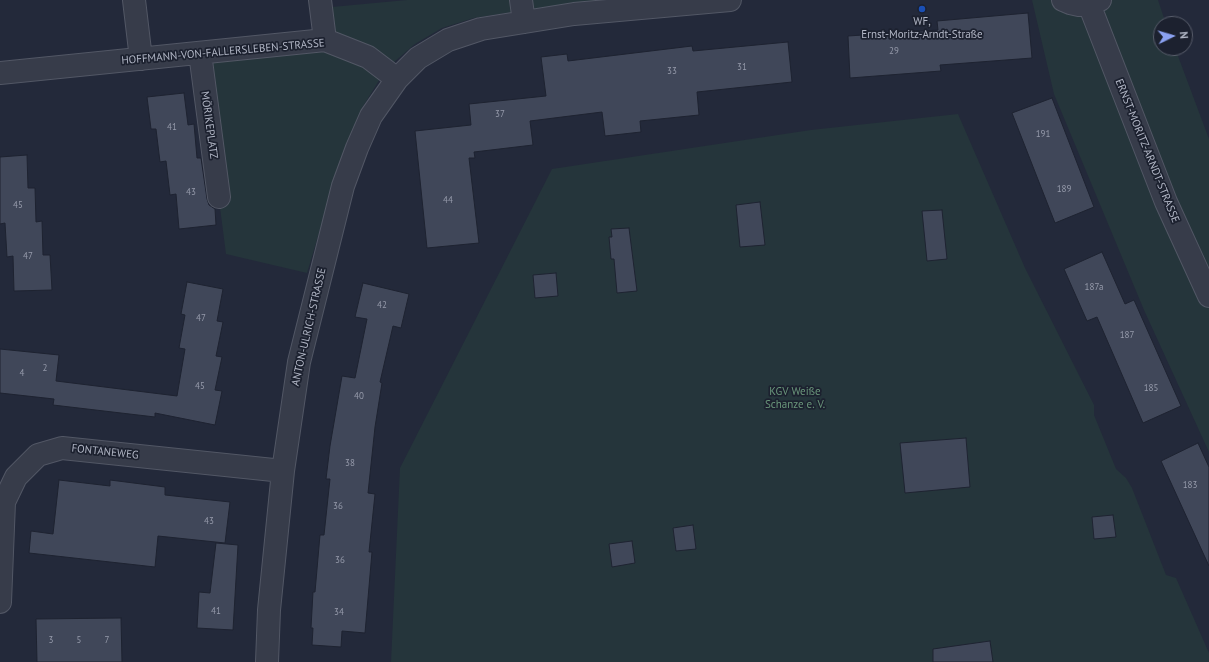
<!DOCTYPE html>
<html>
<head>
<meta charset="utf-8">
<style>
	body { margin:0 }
	#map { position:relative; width:1209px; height:662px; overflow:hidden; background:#23293a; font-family:"PT Sans",sans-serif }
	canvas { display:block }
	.north { position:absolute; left:1153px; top:16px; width:40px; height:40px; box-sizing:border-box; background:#1c212f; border:1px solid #585d6b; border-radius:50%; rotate:85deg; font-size:11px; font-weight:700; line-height:16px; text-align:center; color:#b2b7c6 }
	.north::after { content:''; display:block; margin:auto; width:14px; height:18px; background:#8ba2f2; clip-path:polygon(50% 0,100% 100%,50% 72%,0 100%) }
</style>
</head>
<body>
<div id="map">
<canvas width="1209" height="662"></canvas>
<div class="north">N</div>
</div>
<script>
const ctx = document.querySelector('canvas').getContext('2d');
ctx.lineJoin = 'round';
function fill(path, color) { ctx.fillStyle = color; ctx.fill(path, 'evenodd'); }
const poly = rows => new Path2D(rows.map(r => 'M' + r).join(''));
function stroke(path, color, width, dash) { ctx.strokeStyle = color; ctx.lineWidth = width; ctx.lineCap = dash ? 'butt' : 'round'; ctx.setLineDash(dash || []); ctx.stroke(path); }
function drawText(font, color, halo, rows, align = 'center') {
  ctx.font = font + ' "PT Sans",sans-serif'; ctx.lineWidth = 3.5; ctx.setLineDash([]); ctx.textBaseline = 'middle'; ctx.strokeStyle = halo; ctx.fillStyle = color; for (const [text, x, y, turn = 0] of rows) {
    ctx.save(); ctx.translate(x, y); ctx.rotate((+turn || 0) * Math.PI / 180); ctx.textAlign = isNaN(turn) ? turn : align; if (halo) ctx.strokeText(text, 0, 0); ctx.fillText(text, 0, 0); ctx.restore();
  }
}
const green = poly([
	[407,0,613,0,545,7,474,18,442,28,415,44,386,69,362,108,341,160,307,273,226,254,200,53,324,41,321,8],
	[1032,0,1158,0,1166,24,1161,24,1161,48,1175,48,1209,139,1209,452,1144,310,1054,94],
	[958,114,1025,268,1094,405,1094,415,1116,469,1126,478,1132,488,1166,575,1176,578,1209,653,1209,662,391,662,400,468,552,169,811,130]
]);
const building = poly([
	[1028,13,1032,58,940,65,941,71,850,78,848,36,938,30,937,21,1028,13],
	[788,42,792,82,697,92,699,115,640,121,641,132,605,136,602,112,530,121,533,145,474,152,475,158,469,158,479,243,427,248,415,131,471,125,469,104,546,96,541,57,567,54,568,61,692,46,693,51,788,42],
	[184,93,188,125,194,124,197,158,201,158,207,199,209,205,215,209,216,225,179,229,176,194,170,195,166,161,160,162,156,129,151,129,147,97,184,93],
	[1052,98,1094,207,1055,223,1012,113,1052,98],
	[27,155,28,188,35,188,36,222,42,221,43,255,50,255,52,290,14,291,13,256,7,257,5,223,0,224,0,157,27,155],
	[760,202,765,245,740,247,736,205,760,202],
	[942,210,947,259,927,261,922,211,942,210],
	[629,228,637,291,617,293,614,259,611,259,609,237,612,237,611,229,629,228],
	[1102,252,1125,304,1134,300,1181,406,1143,423,1097,317,1087,321,1064,269,1102,252],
	[556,273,558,296,535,298,533,275,556,273],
	[187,282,223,289,217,321,223,322,216,356,222,357,215,390,222,391,215,425,155,413,155,417,53,405,54,399,0,393,0,349,59,355,56,381,177,396,185,349,179,348,185,315,181,314,187,282],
	[363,283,409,294,401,328,393,326,380,382,382,383,375,427,368,493,375,494,369,552,372,552,365,633,342,631,341,647,312,645,313,628,311,628,313,592,315,592,320,535,324,535,330,479,326,479,330,446,342,376,355,378,367,319,355,317,363,283],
	[966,438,970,487,905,493,900,443,966,438],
	[1198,443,1209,467,1209,566,1161,461,1198,443],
	[59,480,110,486,110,480,165,487,165,495,230,502,225,543,158,536,155,567,29,553,31,531,53,534,59,480],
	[1113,515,1116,537,1094,539,1092,517,1113,515],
	[693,525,696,549,676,551,673,528,693,525],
	[632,541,635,563,612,567,609,544,632,541],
	[216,543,238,545,233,630,197,628,199,592,210,593,216,543],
	[121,618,122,662,37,662,36,619,121,618],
	[990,641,993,662,933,662,933,649,990,641]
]);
const minor = poly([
	[134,0,141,59],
	[320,0,325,40],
	[521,0,524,22],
	[1063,0,1070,3,1079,5,1089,4,1100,0],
	[1089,4,1166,202,1209,296],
	[200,53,219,197],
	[0,73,325,40,368,57,397,79],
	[0,602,4,502,16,477,38,455,62,448,283,471],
	[267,662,269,610,283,471,299,362,343,186,357,148,371,116,397,79,418,58,448,40,481,29,574,14,730,0]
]);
const markers = [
	[922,9,4,"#1a4fb4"]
];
const numberNames = [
	["29",894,51],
	["31",742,67],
	["33",672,71],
	["37",500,114],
	["41",172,127],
	["191",1043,134],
	["189",1064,189],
	["43",191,192],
	["44",448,200],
	["45",18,205],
	["47",28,256],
	["187a",1094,287],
	["42",382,305],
	["47",201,318],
	["187",1127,335],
	["2",45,368],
	["4",22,373],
	["45",200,386],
	["185",1151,388],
	["40",359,396],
	["38",350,463],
	["183",1190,485],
	["36",338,506],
	["43",209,521],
	["36",340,560],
	["41",216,611],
	["34",339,612],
	["3",51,640],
	["5",79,640],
	["7",107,640]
];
const poiNames = [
	["WF,",922,22],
	["Ernst-Moritz-Arndt-Straße",922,35]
];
const streetNames = [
	["HOFFMANN-VON-FALLERSLEBEN-STRASSE",223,52,-5],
	["MÖRIKEPLATZ",209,125,82],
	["ERNST-MORITZ-ARNDT-STRASSE",1147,151,68],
	["ANTON-ULRICH-STRASSE",309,327,-77],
	["FONTANEWEG",105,452,6]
];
const parkNames = [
	["KGV Weiße",795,392],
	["Schanze e. V.",795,405]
];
fill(green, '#25353b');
fill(building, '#404759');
stroke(building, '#1e2331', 1);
stroke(minor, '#525765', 24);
stroke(minor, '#373c4a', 22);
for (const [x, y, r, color] of markers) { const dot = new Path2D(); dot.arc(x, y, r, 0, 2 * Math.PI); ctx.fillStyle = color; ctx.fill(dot); stroke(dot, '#1c212f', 1.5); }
drawText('9px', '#969bab', null, numberNames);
drawText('11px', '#b2b7c6', '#1c212f', poiNames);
drawText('11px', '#b2b7c6', '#1c212f', streetNames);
drawText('11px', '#6a967b', '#1c212f', parkNames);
</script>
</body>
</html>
